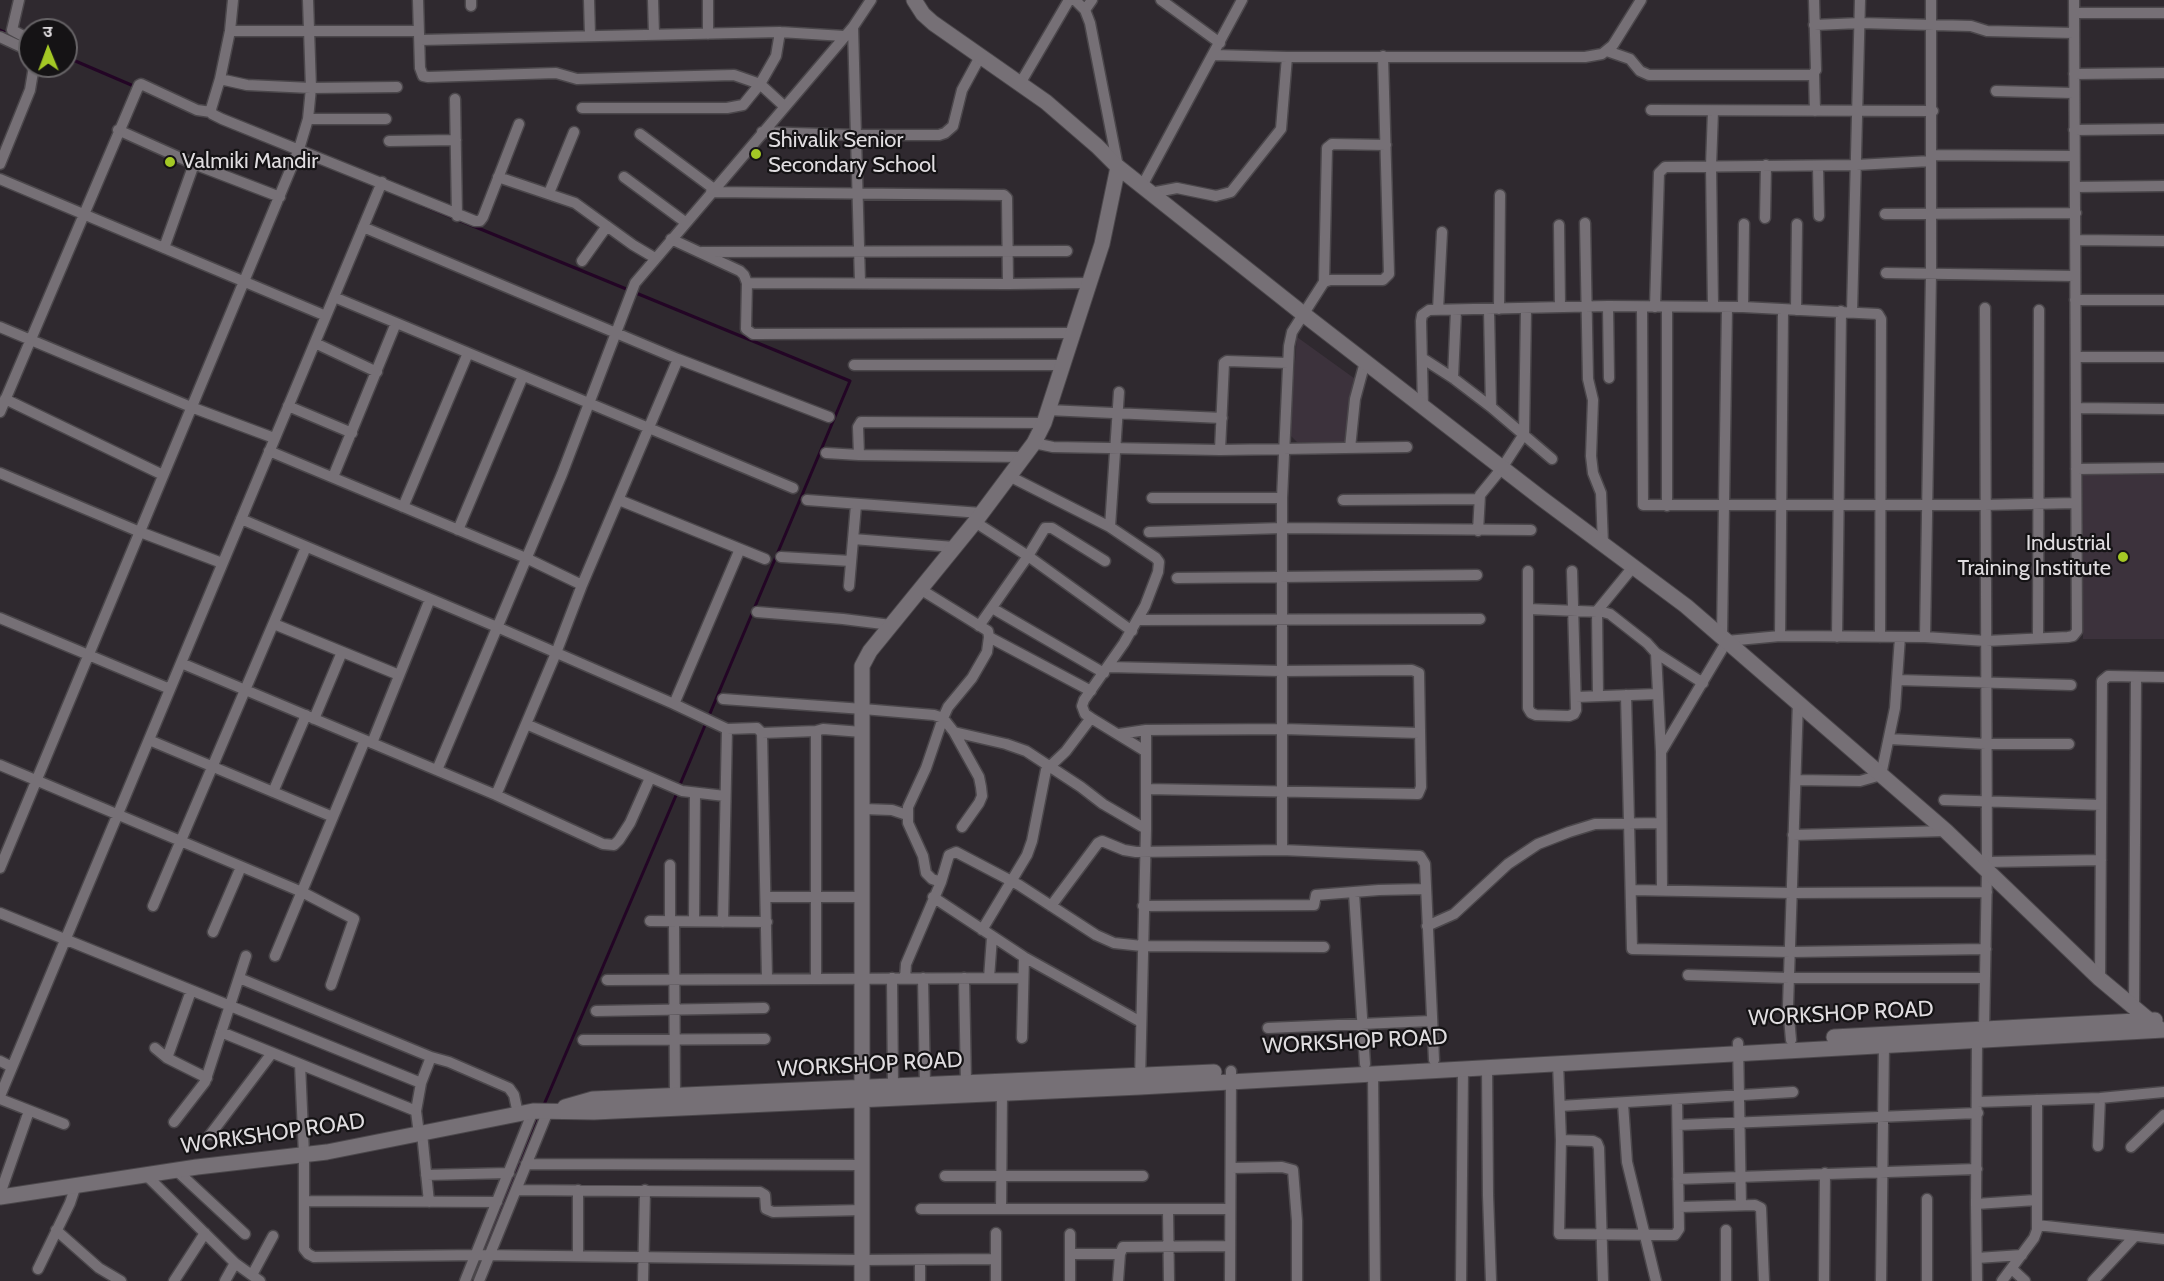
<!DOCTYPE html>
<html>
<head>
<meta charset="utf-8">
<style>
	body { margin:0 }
	#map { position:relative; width:2164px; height:1281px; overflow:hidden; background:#2f292f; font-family:Cabin,"Noto Sans Devanagari",sans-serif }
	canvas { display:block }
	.north { position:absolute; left:18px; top:18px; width:60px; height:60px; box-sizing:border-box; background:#151315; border:2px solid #666366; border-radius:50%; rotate:359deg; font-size:16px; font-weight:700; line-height:24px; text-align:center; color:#dfdcdf }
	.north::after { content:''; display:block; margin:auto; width:21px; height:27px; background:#a4c825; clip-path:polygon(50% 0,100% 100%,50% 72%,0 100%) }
</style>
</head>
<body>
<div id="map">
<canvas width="2164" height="1281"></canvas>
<div class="north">उ</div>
</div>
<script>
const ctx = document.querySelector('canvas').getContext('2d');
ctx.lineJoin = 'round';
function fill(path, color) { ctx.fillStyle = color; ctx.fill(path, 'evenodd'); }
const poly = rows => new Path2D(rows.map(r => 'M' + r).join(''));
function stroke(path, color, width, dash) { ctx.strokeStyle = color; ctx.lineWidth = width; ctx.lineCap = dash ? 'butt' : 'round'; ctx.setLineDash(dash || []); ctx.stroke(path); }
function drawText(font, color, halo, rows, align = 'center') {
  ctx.font = font + ' Cabin,sans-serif'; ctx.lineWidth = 4.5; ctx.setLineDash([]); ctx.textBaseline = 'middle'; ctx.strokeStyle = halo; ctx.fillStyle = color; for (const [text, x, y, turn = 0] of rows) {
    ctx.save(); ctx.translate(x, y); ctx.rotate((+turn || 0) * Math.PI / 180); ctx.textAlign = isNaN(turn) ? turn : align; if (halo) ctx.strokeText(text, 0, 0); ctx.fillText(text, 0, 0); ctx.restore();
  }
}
const built = poly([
	[1297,337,1358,381,1346,442,1297,442,1289,434],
	[2164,474,2164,639,2083,639,2083,475]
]);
const stream = poly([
	[0,30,9,34],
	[66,57,136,87],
	[422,205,850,381,679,787],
	[543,1107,677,793],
	[483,1251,539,1116],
	[471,1281,480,1257]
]);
const street = poly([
	[19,0,12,30,27,38,26,42,30,52],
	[233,0,230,31,220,79,211,109,212,114,222,119,475,221,480,221,483,217,519,124],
	[418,0,420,68,423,76,428,77,556,73,577,79,734,75,760,84,784,106],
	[471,0,471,6],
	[589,0,590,35],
	[653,0,654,34],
	[1075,0,1085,10,1090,23,1118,167],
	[1161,0,1220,43],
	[1085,10,1092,0],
	[2074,13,2164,13],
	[1814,25,1860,23,1971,26,1987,31,2074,33],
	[853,27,860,283],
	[230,31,419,31],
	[708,34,708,0],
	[0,37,30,51],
	[420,40,780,32,844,36],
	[1607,51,1630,59,1640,71,1649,75,1812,75,1816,70,1814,0],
	[1214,55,1287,57,1585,57,1602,54,1613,45,1641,0],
	[1814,73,1815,111],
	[2074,74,2164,73],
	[220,79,247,85,311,88,397,87],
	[1021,82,1069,0],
	[1996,91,2073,93],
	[455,99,457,216],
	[582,108,727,108,743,105,760,84,776,56,780,32],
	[1651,110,1933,111],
	[308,119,386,119],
	[118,130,194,164,280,197],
	[2074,130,2164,129],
	[762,132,855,135,939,135,945,133,953,126,962,90,981,55],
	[640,134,714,189],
	[389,141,456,140],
	[1932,155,2073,156],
	[0,164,30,90,34,66],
	[1818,166,1819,216],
	[498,177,575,203,633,245,655,258],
	[624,177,685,222],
	[0,179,326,316],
	[1142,186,1242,0],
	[2075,187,2164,186],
	[711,192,1004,195,1007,198,1008,284],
	[549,193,574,132],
	[1151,193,1177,188,1216,196,1231,192,1281,129,1287,57],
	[1885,214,2076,213],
	[1765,218,1766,165],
	[1585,223,1588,379,1593,400,1591,456,1593,473,1601,493,1603,544],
	[1559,225,1560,307],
	[363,227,678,359,829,417],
	[671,239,740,271,744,275,747,283,746,329,753,334,1073,333],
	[2076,240,2164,241],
	[164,248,194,164],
	[702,252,1067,251],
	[582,261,607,226],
	[1886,273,2075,276],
	[1324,282,1327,148,1332,144,1386,145],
	[747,283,1008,284,1089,283],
	[334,297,793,488],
	[2075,300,2164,300],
	[1608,306,1609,378],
	[1642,307,1643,505,1984,505,2076,503],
	[1655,307,1659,173,1665,167,1856,165,1931,161],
	[1667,307,1667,506],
	[1713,307,1711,166,1713,111],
	[1743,307,1744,224],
	[1499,309,1500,195],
	[1438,310,1442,232],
	[1489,310,1491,407],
	[1796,310,1797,224],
	[1852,312,1860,0],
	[0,327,191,407,274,438],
	[315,343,377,372],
	[2076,357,2164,357],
	[1422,358,1453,378,1491,407,1552,459],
	[854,365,1063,365],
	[1453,378,1456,310],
	[5,399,163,475],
	[288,406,352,433],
	[1423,407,1421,321,1422,315,1429,310,1608,306,1743,307,1878,314,1881,319,1880,637],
	[2076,408,2164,409],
	[1048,410,1222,418],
	[0,412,139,85,141,84,197,110,211,112],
	[1034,443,1053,447,1220,450,1407,447],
	[1350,448,1355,399,1365,362],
	[1220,450,1224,363,1227,361,1288,363],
	[269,451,526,558,582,585],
	[826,453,859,455,1025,457],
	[859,455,858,427,861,422,1044,423],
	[2076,469,2164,468],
	[0,473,140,532,222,563],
	[1009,476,1110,527,1156,558,1159,562,1158,572,1145,606,1124,643,1084,700,1082,706,1085,714,1091,718,1145,751],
	[333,477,396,323],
	[1152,498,1282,498],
	[619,500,765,559],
	[807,500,981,513],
	[1343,500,1479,499],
	[403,507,468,353],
	[241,519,497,627,674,704,727,729,723,922],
	[975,522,1028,556,1132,631],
	[1110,527,1119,392],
	[458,530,523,376],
	[1478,531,1480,495,1502,468,1524,434,1526,309],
	[1149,532,1283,528,1531,530],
	[853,539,954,547],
	[781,557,851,561],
	[1528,571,1528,708,1531,713,1536,715,1569,716,1574,714,1576,710,1572,571],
	[1177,578,1477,575],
	[849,586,856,505],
	[920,589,988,631,989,637,987,652,972,678,948,707,943,718,926,768,908,807,908,823,923,856,926,873,932,879,941,882],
	[992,608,1104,673],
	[1528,609,1603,612,1610,614,1647,643,1656,653,1661,752,1662,890],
	[757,612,843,619,891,625],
	[0,618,170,689],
	[1138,620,1480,619],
	[274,624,399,675],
	[979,626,1028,556,1045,528,1052,528,1105,561],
	[1722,636,1727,307],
	[1780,636,1783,310],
	[989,637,1091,691],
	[1837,637,1841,311],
	[1925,637,1931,274,1931,0],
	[2038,638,2039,310],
	[1656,653,1703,683],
	[181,663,496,795,603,844,614,845,619,840,630,823,650,778],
	[1108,667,1281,671,1412,670,1419,673,1421,787,1418,794,1146,789],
	[1898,680,2071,685],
	[1626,695,1632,949,1791,952,1986,949],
	[1598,696,1597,611,1633,567],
	[1576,697,1658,694],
	[723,699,863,709,934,715,943,718,954,732,979,777,981,787,982,796,979,803,962,827],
	[674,704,740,549],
	[314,719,342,652],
	[526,724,682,791,725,796],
	[727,729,757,728,762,733,816,731],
	[954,732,1006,744,1026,751,1081,787,1103,804,1146,829],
	[762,733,767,979],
	[1119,734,1146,730,1283,729,1419,733],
	[1889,739,1986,744,2069,744],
	[149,740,333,817],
	[372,743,430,599],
	[1661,752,1727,641,1780,636,1925,637,1986,641,2068,637,2073,636,2077,631,2074,0],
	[0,765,302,892,354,919,331,985],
	[437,770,562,474,635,283,853,27,871,0],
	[1796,780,1860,781,1881,775,1895,708,1900,637],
	[273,792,306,715],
	[496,795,556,653,582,585,678,359],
	[1944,800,2101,805],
	[863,809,892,810,907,815],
	[1793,835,1946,831],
	[1282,850,1282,498,1289,346,1292,332,1324,282,1330,280,1383,280,1389,274,1383,56],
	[1987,862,2101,860],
	[0,868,299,149,308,119,311,88,308,0],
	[1632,890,1792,893,1987,892],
	[1354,893,1365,1064],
	[766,897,861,897],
	[933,897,1024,957,1141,1022],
	[153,906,306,547],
	[1051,906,1098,843,1102,841,1124,850,1136,852,1282,850,1420,856,1425,864,1434,1060],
	[1143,906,1314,905,1316,895,1379,890,1426,889],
	[0,913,421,1083],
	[650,921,767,922],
	[670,921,670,865],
	[674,921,675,1096],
	[694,921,695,793],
	[1427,926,1454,914,1508,864,1538,844,1569,832,1595,824,1661,823],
	[982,930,1027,855,1032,841,1046,770,1066,751,1091,718],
	[213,932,241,867],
	[275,956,365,740],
	[1688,975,1789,978,1985,978],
	[239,978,431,1057],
	[816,978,816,731,823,729,862,732],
	[892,978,893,1086],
	[905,978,906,964,941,882,949,855,956,852,1019,885,1096,935,1114,943,1142,946,1324,947],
	[923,978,925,1085],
	[964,978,966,1083],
	[989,978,992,937],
	[2100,979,2102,681,2108,676,2164,677],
	[607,980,1023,978],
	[2134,1007,2136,677],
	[596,1011,764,1008],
	[1268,1028,1431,1021],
	[1984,1029,1987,869,1985,308],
	[221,1032,416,1111],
	[1022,1038,1024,957],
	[583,1040,765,1039],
	[1791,1040,1788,1006,1798,701],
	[1738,1043,1741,1205],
	[155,1048,167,1058,207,1078],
	[167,1058,191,991],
	[0,1061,12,1067],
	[1558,1063,1561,1140,1593,1141,1597,1143,1599,1148,1603,1281],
	[300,1064,304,1155,304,1249,308,1254,314,1257,479,1255,862,1260,996,1259],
	[1487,1066,1488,1195,1491,1281],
	[1373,1073,1375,1281],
	[1140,1080,1146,829,1146,730],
	[0,1096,382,182],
	[0,1099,64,1124],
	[1977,1102,2100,1098,2164,1092],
	[1623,1103,1627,1162,1656,1281],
	[1560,1106,1793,1092],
	[174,1122,205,1082,246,956],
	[1678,1125,1978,1113],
	[422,1133,429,1202],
	[419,1134,416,1111,421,1083,431,1057,449,1062,509,1088,514,1095,518,1114],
	[210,1135,272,1053],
	[1561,1140,1559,1234,1675,1235,1679,1229,1677,1099],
	[2098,1146,2100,1098],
	[2131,1147,2164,1115],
	[526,1164,862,1165],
	[1231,1168,1282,1167,1293,1170,1297,1221,1297,1281],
	[176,1170,245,1234],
	[146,1175,235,1263,260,1281],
	[426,1175,509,1173],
	[945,1176,1143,1176],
	[1678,1179,1977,1169],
	[516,1190,760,1192,765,1195,766,1209,773,1212,863,1210],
	[578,1190,578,1256],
	[0,1194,29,1111],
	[1927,1199,1927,1281],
	[305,1201,497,1202],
	[1976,1204,2036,1200],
	[1679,1207,1755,1205,1761,1208,1764,1281],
	[921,1209,1230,1209],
	[1001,1209,1002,1093],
	[1168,1210,1169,1281],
	[2037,1225,2164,1239],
	[56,1230,99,1268,121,1281],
	[996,1233,996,1281],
	[1070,1254,1120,1254],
	[1977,1258,2022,1255],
	[38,1269,70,1203,76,1185],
	[2012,1269,2025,1281],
	[252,1275,273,1236],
	[174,1281,205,1233],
	[225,1281,235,1263],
	[465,1281,533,1111],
	[479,1281,548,1111],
	[643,1281,645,1190],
	[920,1281,920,1260],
	[1070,1281,1070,1234],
	[1118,1281,1120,1254,1123,1247,1230,1246],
	[1230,1281,1231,1071],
	[1461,1281,1463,1068],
	[1726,1281,1726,1230],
	[1824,1281,1825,1173],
	[1881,1281,1884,1045],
	[1977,1281,1976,1204,1977,1040],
	[2002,1281,2034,1238,2037,1230,2037,1100],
	[2093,1281,2135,1236]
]);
const secondary = poly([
	[914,0,923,14,933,23,1046,102,1097,146,1118,167,1302,313,1541,498,1686,606,1946,831,2100,979,2161,1030],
	[1834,1037,2155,1020],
	[565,1107,593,1099,1214,1072],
	[0,1197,197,1167,327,1152,533,1111,594,1112,1140,1087,2164,1030],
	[862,1281,862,666,870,651,975,522,1034,443,1044,423,1102,244,1118,167]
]);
const markers = [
	[756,154,6,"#a4c825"],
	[170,162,6,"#a4c825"],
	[2123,557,6,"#a4c825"]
];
const poiNames = [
	["Shivalik Senior",768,141],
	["Secondary School",768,166],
	["Valmiki Mandir",182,162],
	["Industrial",2111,544,"right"],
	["Training Institute",2111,569,"right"]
];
const streetNames = [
	["WORKSHOP ROAD",1841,1014,-3],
	["WORKSHOP ROAD",1355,1042,-3],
	["WORKSHOP ROAD",870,1065,-3],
	["WORKSHOP ROAD",273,1134,-8]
];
fill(built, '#3c323c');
stroke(stream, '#230525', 3);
stroke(street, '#4b474b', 13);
stroke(secondary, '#4b474b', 17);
stroke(street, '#767076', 10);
stroke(secondary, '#767076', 15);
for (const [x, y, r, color] of markers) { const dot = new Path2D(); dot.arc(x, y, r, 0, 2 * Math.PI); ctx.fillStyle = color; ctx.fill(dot); stroke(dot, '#151315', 2); }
drawText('22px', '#dfdcdf', '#151315', poiNames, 'left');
drawText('22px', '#dfdcdf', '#151315', streetNames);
</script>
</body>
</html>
